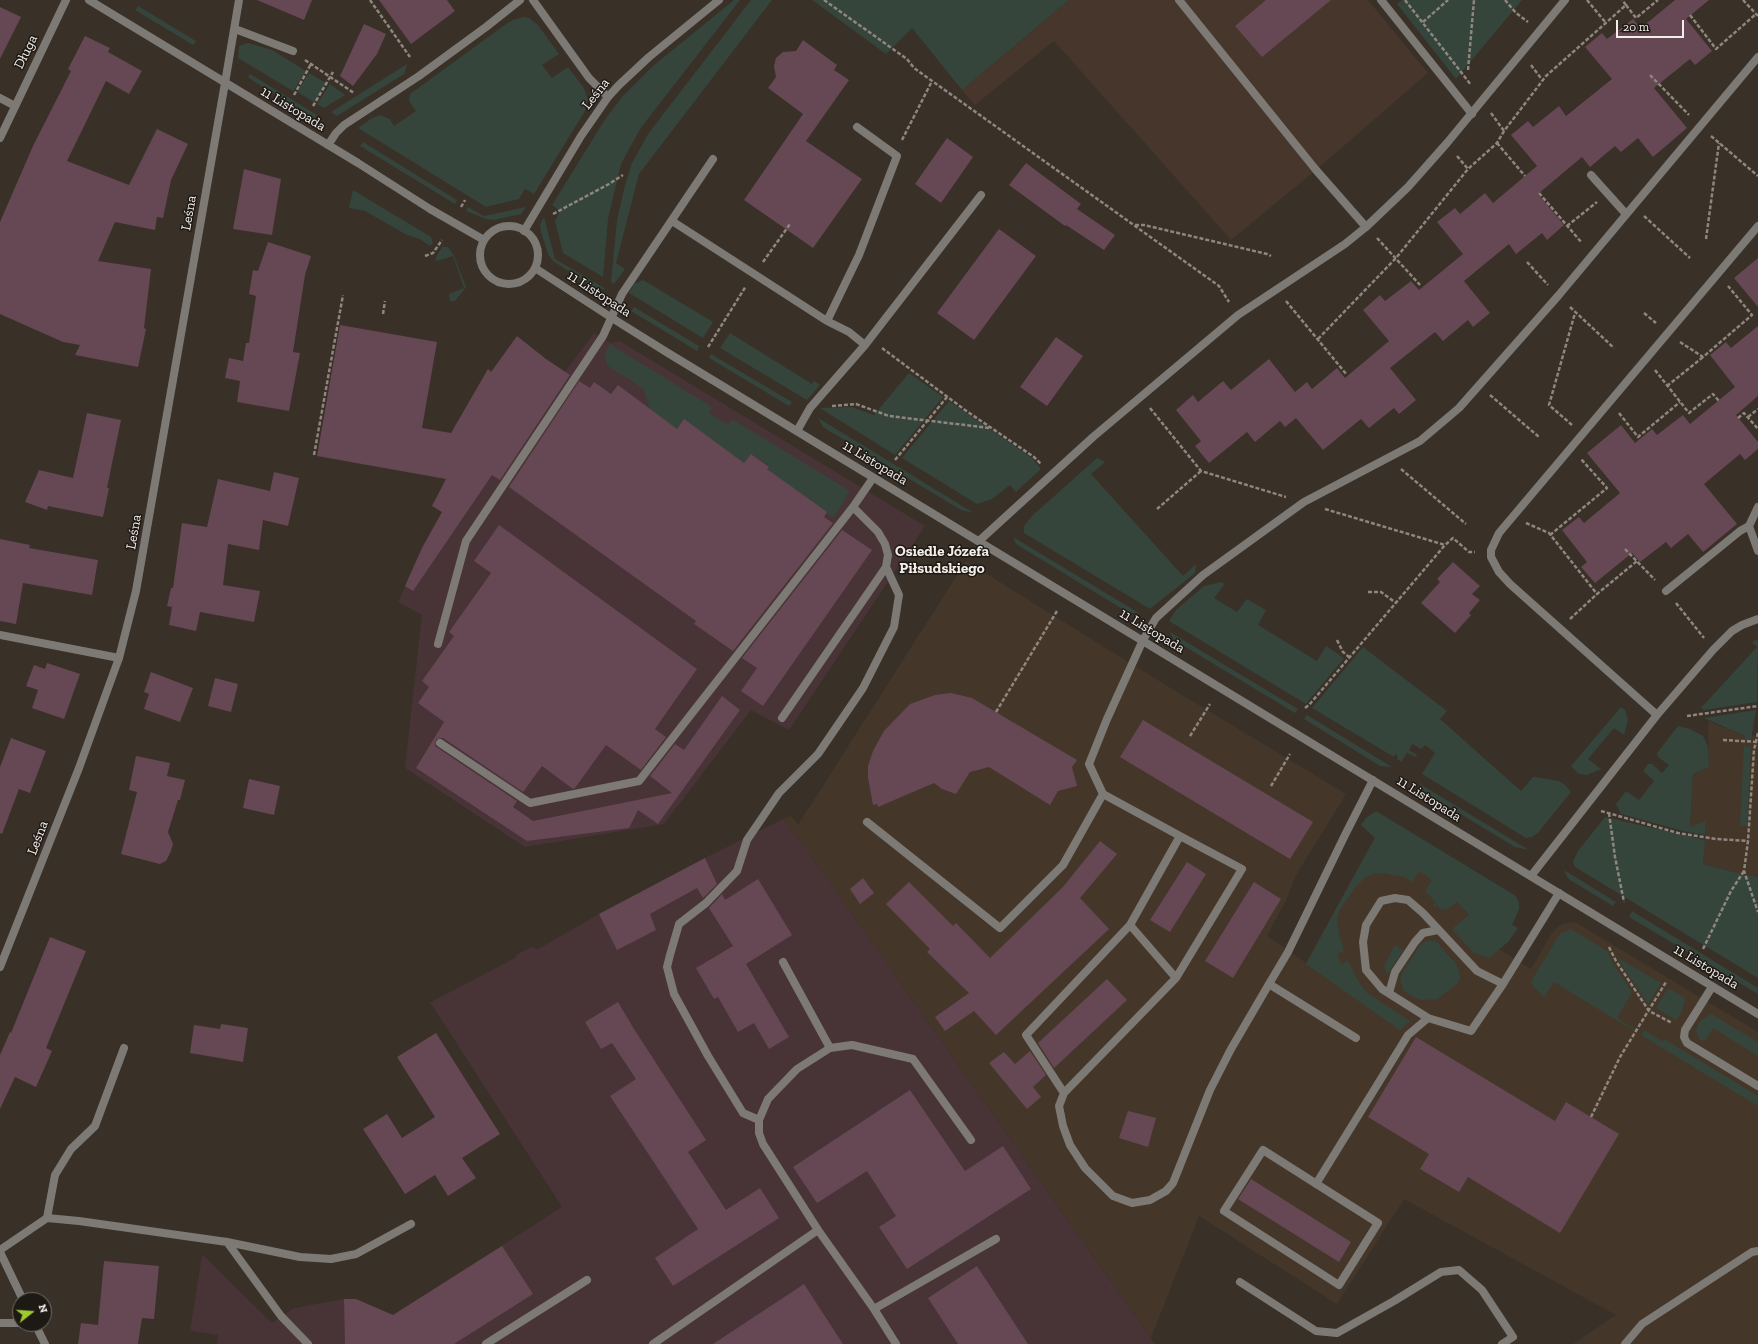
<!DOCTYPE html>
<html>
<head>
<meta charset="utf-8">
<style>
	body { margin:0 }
	#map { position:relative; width:1758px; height:1344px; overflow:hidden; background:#393028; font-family:"Zilla Slab",serif }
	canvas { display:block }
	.north { position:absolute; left:12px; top:1292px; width:40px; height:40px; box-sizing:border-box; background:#1d1915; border:1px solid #736e6a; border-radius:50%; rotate:73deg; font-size:11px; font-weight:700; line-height:16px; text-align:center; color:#f4eee9 }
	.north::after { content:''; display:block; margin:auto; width:14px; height:18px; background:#9dca30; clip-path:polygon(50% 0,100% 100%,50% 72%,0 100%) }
	.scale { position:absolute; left:1616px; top:20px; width:68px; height:18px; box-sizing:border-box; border:2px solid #f4eee9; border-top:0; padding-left:5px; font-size:12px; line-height:14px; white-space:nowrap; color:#f4eee9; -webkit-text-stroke:3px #1d1915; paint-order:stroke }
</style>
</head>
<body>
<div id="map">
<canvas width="1758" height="1344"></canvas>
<div class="north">N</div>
<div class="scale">20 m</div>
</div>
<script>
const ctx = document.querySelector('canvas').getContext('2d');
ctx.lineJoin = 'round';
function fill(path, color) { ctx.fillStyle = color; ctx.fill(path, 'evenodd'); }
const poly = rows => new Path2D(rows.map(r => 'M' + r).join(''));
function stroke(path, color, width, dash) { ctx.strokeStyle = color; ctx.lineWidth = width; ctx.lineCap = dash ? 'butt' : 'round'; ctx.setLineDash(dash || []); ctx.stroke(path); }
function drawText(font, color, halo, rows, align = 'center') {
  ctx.font = font + ' "Zilla Slab",serif'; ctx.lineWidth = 3; ctx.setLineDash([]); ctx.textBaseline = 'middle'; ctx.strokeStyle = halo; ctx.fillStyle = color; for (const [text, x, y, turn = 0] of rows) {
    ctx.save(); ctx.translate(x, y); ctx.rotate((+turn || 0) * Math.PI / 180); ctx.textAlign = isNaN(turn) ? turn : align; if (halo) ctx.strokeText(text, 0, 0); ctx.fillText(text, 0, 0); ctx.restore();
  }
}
const built = poly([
	[966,561,1146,673,1346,794,1295,877,1288,896,1267,936,1306,963,1375,837,1438,881,1499,949,1531,969,1552,933,1558,927,1564,923,1575,922,1758,1032,1758,1344,1573,1344,1616,1315,1404,1199,1337,1304,1199,1216,1151,1338,806,849,783,819,791,816,798,825],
	[1708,721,1745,736,1758,736,1758,877,1737,873,1703,864,1706,821,1690,828,1693,774,1709,767]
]);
const industrial = poly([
	[594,333,611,343,619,341,623,343,925,526,789,730,751,710,664,824,525,847,405,768,422,615,398,602,422,548,442,512,546,359,565,372],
	[783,819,806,849,1155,1344,217,1344,218,1335,190,1331,202,1256,205,1257,272,1323,294,1308,344,1299,356,1299,393,1315,562,1207,432,1005,429,1003,515,958,516,955,531,947,538,949,599,914,705,858]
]);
const education = poly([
	[1069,0,1368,0,1428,73,1316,170,1231,240,1054,41,975,105,962,90]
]);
const green = poly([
	[734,0,740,0,640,129,621,164,608,219,603,277,563,253,555,221,560,211,552,205,604,121,622,97,653,66],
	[751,0,772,0,639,174,616,263,625,269,614,284,611,282,617,220,625,185,632,163,648,134],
	[812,0,1069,0,962,90,912,28,886,54],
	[1402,0,1522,0,1456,79,1397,4],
	[138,6,196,41,193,45,135,10],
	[524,17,529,18,538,25,559,54,542,65,552,78,568,67,584,88,588,100,585,111,534,194,525,189,519,199,486,207,358,128,372,118,380,115,390,119,394,126,416,111,409,101,410,94,506,24,513,20],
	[248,43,272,50,306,71,293,91,238,58,239,46],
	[407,64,405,73,401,76,337,116,331,112],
	[309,73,326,83,314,102,297,92],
	[250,74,317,115,315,119,253,81,248,77],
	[330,84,345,95,324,108,317,104],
	[363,142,457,200,455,204,360,146],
	[353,190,431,237,433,243,430,246,420,239,407,235,365,211,349,208],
	[468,207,484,216,526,207,521,214,494,220,486,219,466,211],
	[544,217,555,259,606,289,596,289,553,261,548,254,541,232,540,225],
	[442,247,448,247,454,256,466,287,455,301,450,301,449,294,464,288,453,256,436,261,436,257],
	[643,280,713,322,703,338,629,293,634,284],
	[634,307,699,346,697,351,631,311],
	[730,333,812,384,814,381,820,385,807,400,720,348],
	[610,344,712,407,709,413,728,425,732,419,850,491,833,518,767,469,769,466,752,454,744,463,677,429,653,412,649,407,644,390,629,379,613,370,607,365,605,353],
	[711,354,792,402,789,406,709,358],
	[909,373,943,397,895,455,820,408,851,407,874,415],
	[949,401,1032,458,1041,469,1016,492,1010,485,992,499,977,504,902,458],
	[818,418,974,513,961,510,823,427],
	[1097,458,1105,462,1091,474,1183,576,1196,564,1195,573,1150,609,1024,533,1024,526,1033,515],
	[1013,537,1139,613,1131,613,1124,610,1016,544],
	[1221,582,1224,584,1223,586,1214,598,1237,612,1247,599,1266,610,1258,625,1317,661,1326,646,1344,658,1306,704,1169,621,1176,610,1204,586],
	[1170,632,1298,709,1295,713,1174,640],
	[1758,639,1757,702,1704,710,1701,708,1757,647,1752,642],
	[1363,647,1447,711,1440,719,1521,791,1533,777,1535,777,1559,781,1565,785,1571,792,1538,833,1532,837,1526,838,1422,774,1435,753,1425,745,1421,749,1412,744,1409,750,1417,755,1416,757,1407,753,1401,762,1397,759,1398,756,1395,754,1394,757,1312,708],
	[1621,707,1625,710,1628,719,1624,735,1614,728,1588,759,1601,769,1587,775,1579,774,1571,766],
	[1756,710,1751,740,1745,740,1745,736,1704,718],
	[1307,715,1392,767,1380,766,1304,719],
	[1678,726,1690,729,1703,736,1708,746,1709,767,1693,774,1690,827,1706,821,1705,835,1683,831,1621,814,1616,804,1626,791,1639,800,1654,781,1643,771,1648,764,1652,764,1662,773,1669,765,1658,757,1657,753],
	[1744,746,1751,747,1747,826,1740,826],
	[1420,784,1529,850,1515,847,1429,795,1424,791],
	[1376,811,1516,896,1519,903,1519,909,1512,925,1518,928,1508,942,1489,958,1474,953,1452,929,1469,915,1457,902,1446,910,1444,908,1442,910,1437,905,1435,907,1433,905,1436,902,1425,891,1432,880,1419,871,1412,882,1405,877,1383,873,1373,874,1366,877,1355,887,1339,911,1337,919,1339,934,1344,951,1337,954,1341,964,1348,961,1358,981,1367,993,1410,1021,1400,1030,1306,964,1375,838,1361,825,1366,818],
	[1605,817,1705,840,1703,864,1737,873,1758,877,1758,978,1575,867,1573,862,1578,851],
	[1564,870,1616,902,1613,906,1570,880,1567,877],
	[1632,911,1758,988,1758,994,1629,917],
	[1571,929,1607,951,1612,962,1632,992,1617,1018,1634,1029,1633,1030,1554,982,1544,997,1534,987,1531,982,1555,942,1561,933],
	[1435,940,1455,963,1459,971,1460,979,1457,984,1437,999,1422,1000,1415,998,1403,990,1400,978,1405,968,1421,944,1426,941],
	[1395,945,1403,950,1387,975,1384,966],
	[1618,958,1661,983,1648,1004,1623,967],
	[1668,988,1685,998,1682,1011,1676,1020,1656,1008],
	[1711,1014,1758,1042,1758,1056,1713,1028,1705,1041,1700,1040,1696,1032,1697,1027,1700,1021],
	[1644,1030,1663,1042,1664,1039,1758,1096,1758,1106,1641,1035]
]);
const building = poly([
	[257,0,312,0,304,20],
	[379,0,447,0,455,11,411,44],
	[1266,0,1331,0,1262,57,1235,26],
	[1675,0,1709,0,1686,19,1712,51,1695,65,1690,59,1654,88,1687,128,1653,157,1638,138,1621,152,1615,146,1590,167,1582,157,1538,194,1564,225,1547,240,1542,233,1516,254,1509,244,1464,281,1490,313,1473,327,1468,320,1443,341,1435,332,1390,368,1416,400,1399,414,1394,408,1369,428,1361,419,1323,450,1296,418,1285,427,1280,421,1255,442,1247,432,1209,463,1195,446,1201,441,1176,410,1193,395,1198,402,1223,381,1231,390,1269,359,1295,392,1307,382,1312,389,1337,368,1345,378,1389,341,1363,310,1380,295,1385,301,1411,281,1419,290,1463,254,1437,222,1455,208,1460,214,1485,193,1493,203,1537,166,1511,135,1528,121,1533,127,1559,106,1566,116,1612,79,1585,47,1602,33,1607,39,1633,19,1641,28],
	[0,7,21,17,0,59],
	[364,24,386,34,377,54,353,86,340,76],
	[85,36,110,48,108,52,142,71,129,94,106,81,67,161,129,185,157,129,188,144,171,180,163,218,157,217,155,230,115,222,98,261,151,269,144,328,146,329,138,367,75,355,80,345,63,342,0,314,0,222,33,146,71,71,68,69],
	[803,40,837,65,834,70,849,80,806,141,862,179,813,248,744,200,803,114,768,88,776,77,774,66,776,58,783,52,796,51],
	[947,138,973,157,941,203,915,184],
	[1026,163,1081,204,1077,209,1115,235,1104,250,1066,225,1065,226,1009,185],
	[244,169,281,179,272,235,233,229],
	[999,229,1036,256,974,340,937,313],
	[268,242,311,256,305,275,293,352,300,353,289,411,237,402,240,381,225,378,229,358,243,361,246,343,249,343,256,296,249,294,253,270,258,271],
	[1758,258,1758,307,1734,278],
	[340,325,437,342,422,428,451,433,488,369,491,372,517,336,546,359,570,375,500,480,492,475,413,591,405,586,422,548,442,512,432,506,446,479,317,456],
	[1758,326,1758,396,1736,415,1758,442,1758,449,1745,460,1740,454,1704,484,1737,524,1703,552,1688,534,1671,548,1666,542,1640,562,1632,553,1595,583,1581,567,1587,562,1562,530,1579,517,1584,523,1620,493,1587,453,1621,425,1635,443,1652,429,1657,435,1683,415,1690,424,1735,387,1710,355,1726,342,1731,348],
	[1056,337,1083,356,1047,406,1020,387],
	[579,381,590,388,594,382,611,394,618,385,677,429,684,419,744,463,751,454,769,467,767,469,827,512,824,517,833,523,733,651,694,624,696,621,509,487],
	[87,413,121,420,107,488,109,488,103,517,48,506,47,510,25,502,39,470,73,478],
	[274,472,299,478,288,526,263,520,259,550,228,544,223,585,260,591,254,622,200,612,196,631,169,625,172,607,167,606,171,588,173,588,182,523,207,527,218,479,270,491],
	[499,525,697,669,655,729,666,737,641,770,606,745,575,788,573,789,542,766,523,792,443,738,440,738,436,740,435,746,517,801,513,807,533,821,672,793,650,776,675,744,684,750,722,696,740,710,658,824,638,810,629,828,527,841,416,768,444,722,418,703,429,687,422,681,454,636,449,632,491,573,474,561],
	[842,530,872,550,763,706,741,691,757,668,742,658],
	[0,539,30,545,29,548,98,560,92,595,23,583,16,624,0,621],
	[1453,562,1480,586,1472,594,1480,600,1469,613,1471,615,1455,633,1421,603,1440,582,1437,579],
	[47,663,80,674,64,719,32,708,38,690,26,686,34,665,45,669],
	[151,672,193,688,180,722,144,709,149,694,144,692],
	[215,678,238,684,231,712,208,706],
	[951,693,972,698,1077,760,1072,767,1077,786,1058,791,1050,805,989,767,970,772,956,794,942,789,934,783,878,807,877,804,873,805,868,778,868,766,873,751,884,731,910,704,935,695],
	[1143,720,1313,822,1290,859,1120,757],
	[11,738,46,751,30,793,19,789,2,834,0,833,0,767],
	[136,756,170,763,167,776,185,780,180,800,178,800,168,832,173,844,171,851,166,861,160,864,121,854,137,792,129,790],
	[249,779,280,786,274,815,243,808],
	[1100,841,1117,854,1080,898,1109,929,996,1035,974,1011,945,1031,935,1017,969,993,927,952,930,949,886,904,909,882,953,926,956,923,990,958,1063,887],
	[705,858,717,884,703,898,697,888,650,914,656,930,617,950,599,914],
	[1187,862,1206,874,1170,932,1150,920],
	[863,878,874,893,860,904,850,889],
	[758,879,792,935,746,964,789,1037,769,1049,754,1023,738,1032,718,997,714,999,696,968,733,946,709,908,722,894,725,900],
	[1254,882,1281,899,1233,978,1205,961],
	[50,937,86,951,46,1048,52,1051,36,1087,15,1077,0,1109,0,1055,10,1032,11,1033],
	[1107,979,1127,1000,1054,1068,1038,1043],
	[618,1002,634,1029,706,1140,688,1152,726,1210,760,1188,779,1218,673,1286,655,1258,698,1229,610,1096,636,1079,612,1043,601,1049,585,1022],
	[221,1024,248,1028,243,1062,190,1053,194,1025,220,1029],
	[436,1033,500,1134,462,1158,476,1178,448,1196,435,1175,405,1194,363,1129,387,1114,402,1138,435,1117,397,1057],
	[1416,1037,1555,1121,1566,1102,1619,1134,1560,1233,1468,1177,1459,1192,1420,1169,1429,1154,1368,1117],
	[1030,1051,1046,1075,1033,1087,1041,1097,1027,1109,989,1063,1004,1052,1015,1064],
	[910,1090,965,1171,1003,1146,1031,1189,907,1269,879,1227,896,1216,867,1171,817,1203,793,1167],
	[1128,1111,1156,1118,1148,1147,1119,1138],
	[1251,1179,1351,1242,1339,1262,1238,1199],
	[502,1246,533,1294,454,1344,345,1344,344,1299,356,1299,393,1315],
	[104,1261,159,1266,154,1319,142,1318,138,1344,78,1344,81,1323,98,1325],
	[977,1266,1028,1344,958,1344,928,1298],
	[804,1284,843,1344,713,1344]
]);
const path = poly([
	[370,0,410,57],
	[824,0,907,59,914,68,1219,286,1229,302],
	[1405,0,1471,85],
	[1505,0,1516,13,1528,22],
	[1587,0,1606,23],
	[1743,0,1758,16],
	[1626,5,1636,18,1658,0],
	[1690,15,1716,49,1756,14],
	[1423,22,1448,0],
	[305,60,354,93],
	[1531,65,1543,81],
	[1468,70,1474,0],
	[1650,75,1689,115],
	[294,95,311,64],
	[313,106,333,72],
	[1491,113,1504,131],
	[1711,136,1758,176],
	[902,140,932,81],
	[1497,143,1525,176],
	[1457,156,1468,169],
	[1539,193,1582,243],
	[461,207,465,200],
	[553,214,609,184,623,175],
	[1644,216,1690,258],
	[1135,225,1144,225,1267,254,1271,256],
	[1567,226,1597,202],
	[1377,238,1420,285],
	[1706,239,1719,143],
	[425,256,433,253,442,240],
	[763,262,790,224],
	[1527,262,1548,285],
	[1286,301,1347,375],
	[1570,307,1614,348],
	[1644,313,1656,323],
	[383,314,385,301],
	[1318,339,1396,258,1468,169,1497,143,1504,131,1546,76,1626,5,1622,0],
	[1680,342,1703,357,1752,315,1728,286],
	[708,347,746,286],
	[882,348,965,410,1034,457,1041,464],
	[1655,370,1689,413,1713,394,1719,401],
	[1667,386,1703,357],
	[1490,395,1539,437],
	[832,406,856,404,889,416,990,428],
	[1150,408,1201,471,1286,497],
	[1619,413,1638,437,1680,402],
	[1748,417,1758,409],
	[1738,418,1744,413,1758,429],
	[1572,425,1549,405,1575,313],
	[314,455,343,295],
	[895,460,947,397],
	[1401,469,1466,524],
	[1157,509,1201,471],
	[1325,509,1445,545],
	[1526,523,1549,533,1597,594,1637,561],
	[1550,535,1607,488,1581,459],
	[1625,549,1655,580],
	[1368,592,1381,592,1396,603],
	[1676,603,1704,638],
	[1570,619,1597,594],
	[1337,640,1343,652,1349,657],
	[1305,708,1309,705,1445,545,1453,538,1469,552,1475,552],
	[996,712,1057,611],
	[1687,716,1758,706],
	[1758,733,1754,750,1748,841,1744,871,1758,912],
	[1190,736,1210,704],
	[1723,740,1758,742],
	[1271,786,1290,754],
	[1601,811,1678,833,1716,839,1748,841],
	[1609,813,1615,857,1624,902],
	[1609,947,1616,961,1649,1011,1672,1023],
	[1703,949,1731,891,1744,871],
	[1591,1117,1620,1057,1666,982]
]);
const service = poly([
	[533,0,589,78,608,97],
	[1179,0,1316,170,1366,227],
	[1381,0,1472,114],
	[235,29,293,51],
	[225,83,239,0],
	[0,98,15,106],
	[672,221,827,321,849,332,865,345],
	[827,321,859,255,897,156,857,127],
	[797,431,810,408,865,345,981,195],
	[1666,591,1740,531,1749,526],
	[0,635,119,658],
	[438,644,466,541,603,336,622,294,713,159],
	[782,718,886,567,888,555,885,544,878,532,853,507],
	[440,743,530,803,639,781,853,507,873,478],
	[1103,794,1180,836,1130,925,1026,1035,1064,1093,1176,978,1242,869,1180,836],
	[867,822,1000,928,1063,865,1103,794,1089,764,1107,719,1143,640],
	[1130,925,1176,978],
	[783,962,830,1048,797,1069,768,1099,759,1120,759,1133,763,1144,818,1230],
	[1503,984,1477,971,1423,913,1408,900,1395,898,1381,901,1366,925,1363,942,1366,970,1382,989,1428,1018,1471,1031,1503,984,1559,893],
	[1712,987,1685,1030,1684,1037,1687,1043,1758,1086],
	[1389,993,1395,972,1415,942,1423,933,1438,930],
	[1356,1038,1269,984,1288,952,1346,833,1373,780],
	[830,1048,852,1045,913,1059,971,1140],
	[1064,1093,1059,1106,1063,1126,1070,1145,1085,1168,1113,1196,1132,1203,1150,1200,1166,1191,1173,1183,1210,1090,1231,1049,1269,984],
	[759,1120,743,1113,708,1056,674,994,667,967,670,955,679,924,706,903,737,871,747,840,779,793,818,754,863,688,894,627,899,595,886,567],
	[1263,1150,1378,1223,1339,1285,1224,1211,1263,1150],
	[1316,1184,1408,1035,1428,1018],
	[47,1218,79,1221,227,1242,300,1257,331,1259,356,1254,411,1224],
	[227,1242,281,1316,308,1344],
	[0,1250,47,1218,55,1175,71,1149,95,1126,124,1048],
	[1240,1282,1316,1331,1337,1333,1394,1301,1441,1272,1459,1270,1482,1290,1513,1337,1502,1344],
	[874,1309,996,1239],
	[0,1323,20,1323],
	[486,1344,587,1280],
	[653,1344,818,1230,874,1309,896,1344],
	[1625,1344,1642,1324,1752,1252,1758,1251]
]);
const minor = poly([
	[0,138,66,0],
	[328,145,336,133,344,125,419,76,486,27,520,0],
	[1591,175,1626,214],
	[524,231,581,136,608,97,619,85,649,57,719,0],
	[1758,507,1749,526,1758,551],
	[979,541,1093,437,1238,315,1345,244,1366,227,1408,187,1447,143,1565,0],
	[1143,640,1156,618,1203,575,1304,502,1420,441,1459,408,1558,296,1758,57],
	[1657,715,1510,584,1499,572,1491,557,1491,550,1499,533,1758,226],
	[1531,876,1657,715,1713,650,1732,631,1742,625,1758,619],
	[0,967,79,768,119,658,136,591,225,83],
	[0,1252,23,1300],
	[35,1324,45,1344]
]);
const tertiary = poly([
	[89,0,358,163,430,209,484,240],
	'480 255a29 29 0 1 1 58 0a29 29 0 1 1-58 0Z',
	[535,268,612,318,668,353,1758,1014]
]);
const streetNames = [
	["Długa",26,52,-64],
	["Leśna",596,94,-52],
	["11 Listopada",293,109,31],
	["Leśna",189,213,-80],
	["11 Listopada",599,294,33],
	["11 Listopada",875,463,31],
	["Leśna",134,532,-80],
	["11 Listopada",1152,631,31],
	["11 Listopada",1429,799,32],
	["Leśna",38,838,-69],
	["11 Listopada",1706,967,31]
];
const neighbourhoodNames = [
	["Osiedle Józefa",942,552],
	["Piłsudskiego",942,569]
];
fill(built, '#44372a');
fill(industrial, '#483337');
fill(education, '#46362b');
fill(green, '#35453b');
fill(building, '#664754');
stroke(path, '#8e867f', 2.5, [4, 2]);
stroke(service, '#7d7a75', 8);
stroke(minor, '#7d7a75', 8);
stroke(tertiary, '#7d7a75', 8);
drawText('14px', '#f4eee9', '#1d1915', streetNames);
drawText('bold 15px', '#f4eee9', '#1d1915', neighbourhoodNames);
</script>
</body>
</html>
